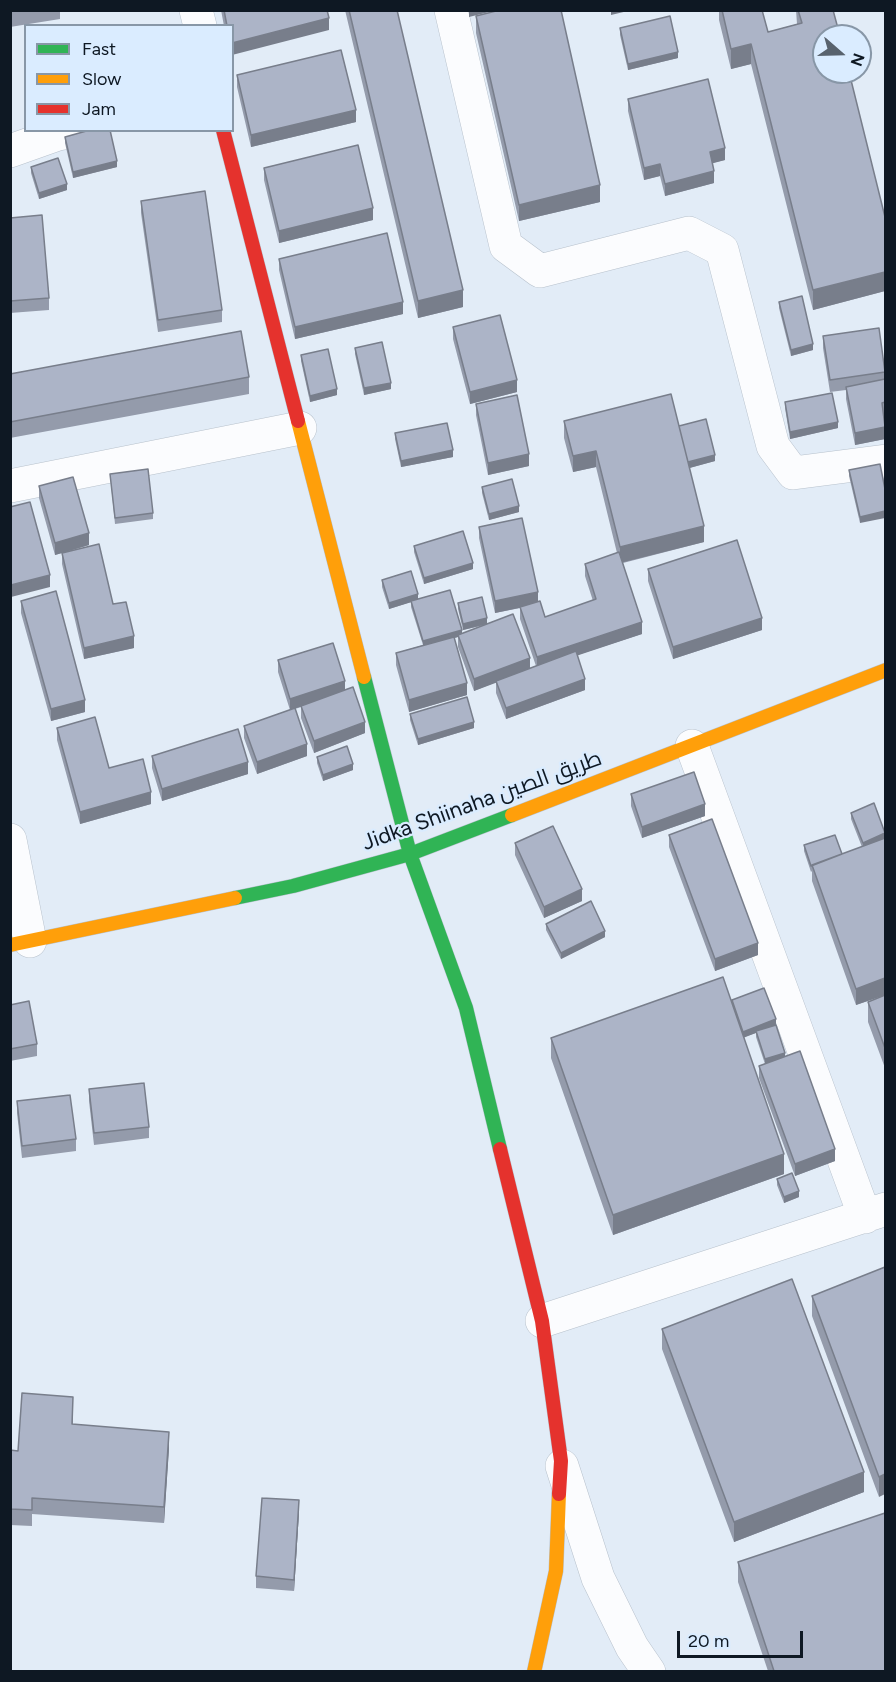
<!DOCTYPE html>
<html>
<head>
<meta charset="utf-8">
<style>
	body { margin:0 }
	#map { position:relative; width:896px; height:1682px; overflow:hidden; background:#e2ecf7; font-family:Figtree,sans-serif }
	canvas { display:block }
	.frame { position:absolute; inset:0; border:12px solid #0e1823; pointer-events:none }
	.legend { position:absolute; left:24px; top:24px; width:210px; height:108px; box-sizing:border-box; background:#daecff; border:2px solid #8897a7; margin:0; padding:8px 10px; list-style:none; font-size:18px; color:#0e1823 }
	.legend li { display:flex; align-items:center; gap:12px; height:30px }
	.legend b { width:30px; border:2px solid #8897a7 }
	.north { position:absolute; left:812px; top:24px; width:60px; height:60px; box-sizing:border-box; background:#daecff; border:2px solid #8897a7; border-radius:50%; rotate:110deg; font-size:16px; font-weight:700; line-height:24px; text-align:center; color:#0e1823 }
	.north::after { content:''; display:block; margin:auto; width:21px; height:27px; background:#58626d; clip-path:polygon(50% 0,100% 100%,50% 72%,0 100%) }
	.scale { position:absolute; left:677px; top:1631px; width:126px; height:27px; box-sizing:border-box; border:3px solid #0e1823; border-top:0; padding-left:8px; font-size:18px; line-height:21px; white-space:nowrap; color:#0e1823; -webkit-text-stroke:4px #daecff; paint-order:stroke }
</style>
</head>
<body>
<div id="map">
<canvas width="896" height="1682"></canvas>
<div class="frame"></div>
<ul class="legend">
<li><b style="height:8px;background:#30b455"></b>Fast</li>
<li><b style="height:8px;background:#ff9f0a"></b>Slow</li>
<li><b style="height:8px;background:#e5322d"></b>Jam</li>
</ul>
<div class="north">N</div>
<div class="scale">20 m</div>
</div>
<script>
const ctx = document.querySelector('canvas').getContext('2d');
ctx.lineJoin = 'round';
const poly = rows => new Path2D(rows.map(r => 'M' + r).join(''));
function stroke(path, color, width, dash) { ctx.strokeStyle = color; ctx.lineWidth = width; ctx.lineCap = dash ? 'butt' : 'round'; ctx.setLineDash(dash || []); ctx.stroke(path); }
function fill(path, color) { ctx.fillStyle = color; ctx.fill(path, 'evenodd'); }
function drawText(font, color, halo, rows, align = 'center') {
  ctx.font = font + ' Figtree,Cairo,sans-serif'; ctx.lineWidth = 4.5; ctx.setLineDash([]); ctx.textBaseline = 'middle'; ctx.strokeStyle = halo; ctx.fillStyle = color; for (const [text, x, y, turn = 0] of rows) {
    ctx.save(); ctx.translate(x, y); ctx.rotate((+turn || 0) * Math.PI / 180); ctx.textAlign = isNaN(turn) ? turn : align; if (halo) ctx.strokeText(text, 0, 0); ctx.fillText(text, 0, 0); ctx.restore();
  }
}
const street = poly([
	[196,10,200,26],
	[451,10,506,246,540,271,689,233,722,250,773,446,793,473,886,461],
	[10,151,58,134,81,130],
	[10,486,300,428],
	[692,746,865,1217],
	[10,840,30,941],
	[542,1321,886,1209],
	[562,1466,598,1578,632,1647,649,1672]
]);
const fast = poly([
	[364,677,410,854,466,1008,500,1149],
	[235,898,293,886,410,854,512,815]
]);
const slow = poly([
	[298,421,364,677],
	[512,815,886,670],
	[10,945,235,898],
	[534,1672,556,1571,559,1494]
]);
const jam = poly([
	[223,130,298,421],
	[500,1149,542,1321,561,1461,559,1494]
]);
const wall = poly([
	[10,10,60,10,60,19,10,27],
	[221,10,327,10,329,30,224,26],
	[345,10,397,10,463,307,418,318],
	[719,10,762,10,768,32,797,24,796,10,833,10,885,217,885,291,813,310,751,64,731,69,719,20],
	[476,16,600,202,519,221,476,33],
	[620,28,678,58,628,70,620,35],
	[237,75,356,122,251,147,237,87],
	[628,99,725,160,712,163,714,183,665,196,660,176,644,180,628,111],
	[65,137,117,167,73,178,65,143],
	[31,167,67,190,39,199,31,173],
	[264,168,373,220,279,243,264,180],
	[141,201,222,310,222,322,158,332,141,213],
	[10,218,49,298,49,310,10,313],
	[279,259,403,314,295,339,279,270],
	[779,302,813,350,791,356,779,308],
	[453,327,517,392,470,404,453,339],
	[823,336,885,372,885,414,884,414,885,423,885,439,855,445,846,399,846,390,830,392,823,348],
	[355,348,391,389,364,395,355,354],
	[301,355,337,395,310,402,301,361],
	[10,374,249,377,249,394,10,438],
	[785,402,838,428,790,439,785,408],
	[476,404,529,466,488,475,476,415],
	[564,421,679,426,715,461,689,468,704,542,623,563,642,634,577,655,585,690,506,719,496,693,496,682,474,691,458,647,458,637,454,638,467,695,409,712,396,665,396,653,423,645,411,607,411,602,389,609,382,587,382,580,418,599,462,634,485,625,463,630,458,609,458,603,487,624,530,668,536,666,520,619,520,608,495,613,479,538,479,527,538,601,545,617,593,601,585,576,585,564,617,553,596,467,573,472,564,438],
	[395,433,453,457,401,467,395,439],
	[880,464,860,523,849,476,849,470],
	[110,474,153,513,153,519,115,524],
	[39,486,89,545,73,550,113,604,134,648,84,659,62,564,62,553,55,555,39,498],
	[482,487,519,512,489,520,482,493],
	[414,546,473,569,424,584,414,552],
	[648,569,762,630,673,659,648,581],
	[21,601,85,712,51,721,21,613],
	[278,660,345,690,365,733,314,753,301,718,301,707,295,709,307,756,257,774,244,738,244,726,290,710,278,672],
	[410,714,474,728,418,745,410,720],
	[57,728,151,804,80,824,57,740],
	[152,756,248,774,162,801,152,768],
	[317,757,353,770,323,781,317,763],
	[631,794,705,816,642,838,631,806],
	[874,803,885,995,856,1005,812,881,812,871,811,872,804,851,804,845,842,854,862,847,851,819,851,813],
	[669,835,758,955,715,971,669,847],
	[515,843,582,901,544,918,515,855],
	[546,924,605,937,561,959,546,930],
	[885,995,885,1068,868,1022,868,1002],
	[732,1000,776,1025,785,1057,835,1161,795,1176,759,1078,759,1066,765,1064,756,1037,756,1033,744,1037,784,1174,613,1235,551,1058,551,1038,732,1004],
	[10,1005,37,1044,37,1056,10,1061],
	[89,1089,149,1127,149,1138,94,1145,89,1101],
	[17,1101,76,1139,76,1151,22,1158,17,1113],
	[777,1179,799,1197,784,1203,777,1185],
	[885,1267,879,1497,812,1316,812,1296],
	[662,1329,864,1492,734,1542,662,1349],
	[73,1413,73,1425,169,1448,164,1523,32,1514,32,1526,10,1525,10,1450,18,1451],
	[299,1512,294,1591,256,1588,256,1576],
	[738,1562,885,1671,768,1671,738,1582]
]);
const shadedWall = poly([
	[469,10,497,10,469,17],
	[611,10,632,10,611,15],
	[329,18,329,30,232,55,232,43],
	[751,44,751,64,731,69,731,49],
	[678,52,678,58,628,70,628,64],
	[356,110,356,122,251,147,251,135],
	[725,148,725,160,710,164,710,152],
	[117,161,117,167,73,178,73,172],
	[660,164,660,176,644,180,644,168],
	[714,171,714,183,665,196,665,184],
	[67,184,67,190,39,199,39,193],
	[600,185,600,202,519,221,519,205],
	[373,208,373,220,279,243,279,231],
	[885,272,885,291,813,310,813,290],
	[463,290,463,307,418,318,418,301],
	[403,302,403,314,295,339,295,327],
	[813,344,813,350,791,356,791,350],
	[517,380,517,392,470,404,470,392],
	[391,383,391,389,364,395,364,388],
	[337,389,337,395,310,402,310,396],
	[838,422,838,428,790,439,790,432],
	[885,427,885,439,855,445,855,433],
	[453,450,453,457,401,467,401,461],
	[596,451,596,467,573,472,573,456],
	[529,454,529,466,488,475,488,463],
	[715,455,715,461,686,469,686,463],
	[519,506,519,512,489,520,489,514],
	[885,511,885,518,860,523,860,517],
	[704,526,704,542,620,563,620,547],
	[89,533,89,545,55,555,55,543],
	[473,563,473,569,424,584,424,578],
	[50,575,50,587,11,597,11,585],
	[538,592,538,604,495,613,495,601],
	[418,594,418,600,389,609,389,603],
	[487,618,487,624,463,630,463,624],
	[762,618,762,630,673,659,673,647],
	[642,622,642,634,537,669,537,657],
	[462,630,462,636,458,635,458,637,423,647,423,641],
	[134,636,134,648,84,659,84,648],
	[530,658,530,670,474,691,474,679],
	[585,679,585,690,506,719,506,708],
	[345,681,345,693,290,710,290,699],
	[467,683,467,695,409,712,409,700],
	[85,700,85,712,51,721,51,709],
	[365,722,365,733,314,753,314,741],
	[474,722,474,728,418,745,418,739],
	[307,744,307,756,257,774,257,762],
	[248,762,248,774,162,801,162,789],
	[353,764,353,770,323,781,323,775],
	[151,792,151,804,80,824,80,812],
	[705,804,705,816,642,838,642,827],
	[885,833,885,840,863,849,863,843],
	[582,889,582,901,544,918,544,907],
	[605,931,605,937,561,959,561,953],
	[758,943,758,955,715,971,715,959],
	[885,978,885,995,856,1005,856,989],
	[776,1019,776,1025,743,1038,743,1032],
	[785,1053,785,1059,765,1065,765,1059],
	[835,1149,835,1161,795,1176,795,1164],
	[784,1154,784,1174,613,1235,613,1215],
	[799,1191,799,1197,784,1203,784,1197],
	[169,1432,169,1448,164,1523,164,1507],
	[864,1472,864,1492,734,1542,734,1522],
	[885,1474,885,1494,879,1497,879,1477],
	[299,1500,299,1512,294,1591,294,1580]
]);
const building = poly([
	[224,10,327,10,329,18,232,43,232,26,227,26,224,10],
	[349,10,397,10,463,290,418,301,349,10],
	[500,10,561,10,600,185,519,205,476,16,500,10],
	[722,10,762,10,768,32,802,23,798,10,833,10,840,36,824,36,824,72,849,72,885,217,885,272,813,290,751,44,731,49,722,10],
	[670,16,678,52,628,64,620,28,670,16],
	[341,50,356,110,251,135,237,75,341,50],
	[708,79,725,148,710,152,714,171,665,184,660,164,644,168,628,99,708,79],
	[90,130,110,130,117,161,73,172,65,137,90,130],
	[358,145,373,208,279,231,264,168,358,145],
	[58,158,67,184,39,193,31,167,58,158],
	[205,191,222,310,158,320,141,201,205,191],
	[42,215,49,298,10,301,10,218,42,215],
	[387,233,403,302,295,327,279,259,387,233],
	[802,296,813,344,791,350,779,302,802,296],
	[500,315,517,380,470,392,453,327,500,315],
	[879,328,885,372,830,380,823,336,879,328],
	[241,331,249,377,10,422,10,374,241,331],
	[382,342,391,383,364,388,355,348,382,342],
	[328,349,337,389,310,396,301,355,328,349],
	[885,379,885,402,882,403,885,427,855,433,846,387,885,379],
	[832,393,838,422,790,432,785,402,832,393],
	[671,394,704,526,620,547,596,451,573,456,564,421,671,394],
	[517,395,529,454,488,463,476,404,517,395],
	[706,419,715,455,688,462,679,426,706,419],
	[447,423,453,450,401,461,395,433,447,423],
	[880,464,885,489,885,511,860,517,849,470,880,464],
	[148,469,153,513,115,518,110,474,148,469],
	[73,477,89,533,55,543,39,486,73,477],
	[512,479,519,506,489,514,482,487,512,479],
	[30,502,50,575,11,585,10,582,10,507,30,502],
	[522,518,538,592,495,601,479,527,522,518],
	[463,531,473,563,424,578,414,546,463,531],
	[737,540,762,618,673,647,648,569,737,540],
	[99,544,113,604,126,602,134,636,84,648,62,553,99,544],
	[619,552,642,622,537,657,520,607,540,601,545,617,596,599,585,564,619,552],
	[411,571,418,594,389,603,382,580,411,571],
	[450,590,462,630,423,641,411,601,450,590],
	[56,591,85,700,51,709,21,601,56,591],
	[482,597,487,618,463,624,458,603,482,597],
	[513,614,530,658,474,679,458,635,513,614],
	[454,637,467,683,409,700,396,653,454,637],
	[333,643,345,681,290,699,278,660,333,643],
	[576,651,585,679,506,708,496,681,576,651],
	[353,687,365,722,314,741,301,706,353,687],
	[467,697,474,722,418,739,410,714,467,697],
	[295,708,307,744,257,762,244,726,295,708],
	[95,717,109,768,143,759,151,792,80,812,57,728,95,717],
	[238,729,248,762,162,789,152,756,238,729],
	[347,746,353,764,323,775,317,757,347,746],
	[694,772,705,804,642,827,631,794,694,772],
	[874,803,885,833,863,843,851,813,874,803],
	[712,819,758,943,715,959,669,835,712,819],
	[553,826,582,889,544,907,515,843,553,826],
	[835,835,842,854,811,866,804,845,835,835],
	[885,838,885,978,856,989,812,865,885,838],
	[591,901,605,931,561,953,546,924,591,901],
	[723,977,784,1154,613,1215,551,1038,723,977],
	[764,988,776,1019,743,1032,732,1000,764,988],
	[885,995,885,1048,868,1002,885,995],
	[29,1001,37,1044,10,1049,10,1005,29,1001],
	[776,1025,785,1053,765,1059,756,1031,776,1025],
	[800,1051,835,1149,795,1164,759,1066,800,1051],
	[144,1083,149,1127,94,1133,89,1089,144,1083],
	[70,1095,76,1139,22,1146,17,1101,70,1095],
	[792,1173,799,1191,784,1197,777,1179,792,1173],
	[885,1267,885,1474,879,1477,812,1296,885,1267],
	[792,1279,864,1472,734,1522,662,1329,792,1279],
	[22,1393,73,1397,72,1424,169,1432,164,1507,32,1498,32,1510,10,1509,10,1450,18,1451,22,1393],
	[262,1498,299,1500,294,1580,256,1576,262,1498],
	[885,1513,885,1671,774,1671,738,1562,885,1513]
]);
const streetNames = [
	["Jidka Shiinaha طريق الصين",482,801,-20]
];
stroke(street, '#b7c1cc', 34);
stroke(fast, '#b7c1cc', 15);
stroke(slow, '#b7c1cc', 15);
stroke(jam, '#b7c1cc', 15);
stroke(street, '#fbfcfe', 33);
stroke(fast, '#30b455', 14);
stroke(slow, '#ff9f0a', 14);
stroke(jam, '#e5322d', 14);
fill(wall, '#949bab');
fill(shadedWall, '#787e8b');
fill(building, '#acb4c7');
stroke(building, '#787e8b', 1.5);
drawText('22px', '#0e1823', '#daecff', streetNames);
</script>
</body>
</html>
